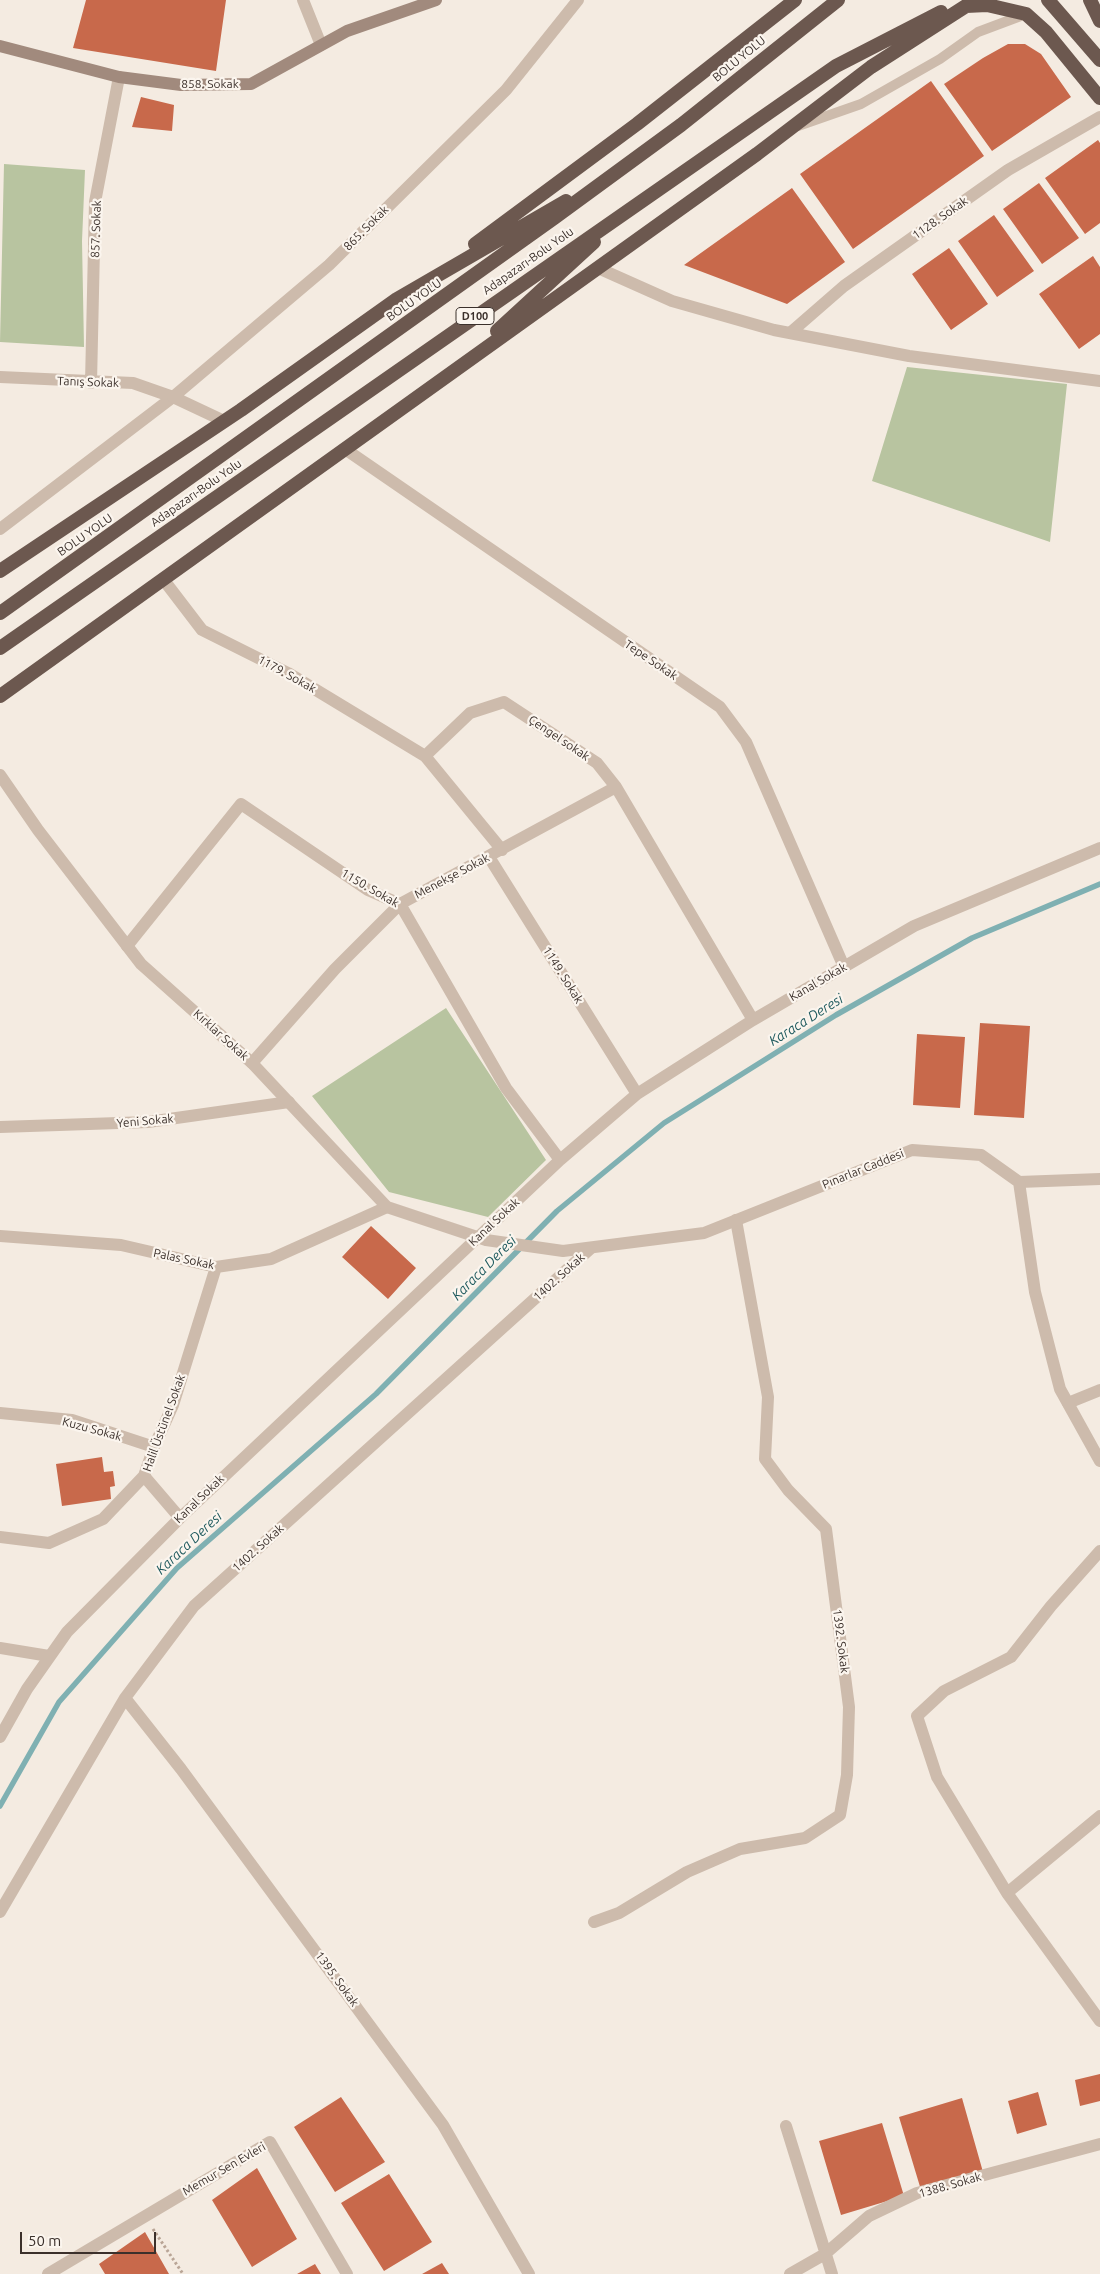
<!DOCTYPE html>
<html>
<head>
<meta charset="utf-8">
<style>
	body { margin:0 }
	#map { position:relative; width:1100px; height:2274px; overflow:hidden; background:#f4ebe1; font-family:Ubuntu,sans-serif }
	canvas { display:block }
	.scale { position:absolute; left:20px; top:2232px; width:136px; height:22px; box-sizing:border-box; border:2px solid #3b302b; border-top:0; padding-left:6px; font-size:15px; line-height:18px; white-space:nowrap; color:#3b302b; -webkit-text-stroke:4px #fbf5ee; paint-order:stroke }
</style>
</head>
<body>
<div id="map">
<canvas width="1100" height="2274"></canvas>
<div class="scale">50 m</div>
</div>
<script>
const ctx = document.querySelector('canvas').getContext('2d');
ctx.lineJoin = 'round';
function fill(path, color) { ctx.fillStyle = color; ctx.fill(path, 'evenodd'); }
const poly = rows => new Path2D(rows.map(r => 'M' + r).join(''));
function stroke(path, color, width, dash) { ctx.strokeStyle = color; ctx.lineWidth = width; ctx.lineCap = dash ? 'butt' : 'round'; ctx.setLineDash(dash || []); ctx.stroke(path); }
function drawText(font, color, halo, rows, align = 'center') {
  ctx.font = font + ' Ubuntu,sans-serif'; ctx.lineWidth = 4.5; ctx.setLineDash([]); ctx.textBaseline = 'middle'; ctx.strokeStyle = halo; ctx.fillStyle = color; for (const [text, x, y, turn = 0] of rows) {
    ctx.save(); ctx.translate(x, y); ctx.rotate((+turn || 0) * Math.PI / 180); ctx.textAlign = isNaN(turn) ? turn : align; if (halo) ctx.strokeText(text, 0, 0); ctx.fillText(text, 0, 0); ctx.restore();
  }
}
const green = poly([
	[4,164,85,170,82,241,84,347,0,342],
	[907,367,1067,384,1050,542,872,481],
	[446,1008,546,1160,488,1217,389,1192,312,1096]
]);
const stream = poly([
	[0,1806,59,1702,177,1568,376,1394,557,1211,664,1123,836,1015,972,938,1100,884]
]);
const building = poly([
	[86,0,226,0,216,71,73,48],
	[1008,44,1025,44,1041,54,1071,97,992,151,944,84,983,58],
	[931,81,984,156,853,249,800,174],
	[141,97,174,105,172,131,132,127],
	[1098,140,1100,143,1100,223,1085,234,1045,178],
	[1039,183,1079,238,1042,264,1003,209],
	[792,188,845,262,787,304,684,265],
	[994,215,1034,271,997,297,958,241],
	[949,248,988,304,951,330,912,274],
	[1093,256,1100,267,1100,334,1079,349,1039,294],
	[980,1023,1030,1026,1024,1118,974,1115],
	[917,1034,965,1037,960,1108,913,1105],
	[371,1226,416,1268,388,1299,342,1257],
	[102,1457,104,1472,113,1471,115,1486,110,1487,111,1499,62,1506,56,1464],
	[1100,2074,1100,2101,1080,2106,1075,2080],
	[1038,2092,1047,2125,1017,2134,1008,2101],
	[341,2097,385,2162,335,2192,294,2127],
	[962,2098,983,2172,921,2190,899,2117],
	[882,2123,904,2196,841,2215,819,2141],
	[257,2168,297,2239,252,2267,212,2200],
	[389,2174,432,2242,384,2271,341,2203],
	[145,2232,169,2274,105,2274,99,2264],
	[442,2263,449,2274,422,2274],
	[315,2264,321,2274,297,2274]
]);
const path = poly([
	[153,2229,183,2274]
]);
const service = poly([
	[798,126,861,104,940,59,978,32,1026,14]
]);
const minor = poly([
	[303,0,321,45],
	[598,268,672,301,774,330,909,356,1100,381],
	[790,333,844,286,1008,170,1100,117],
	[0,377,133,383,173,397],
	[91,383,95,202,119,77],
	[345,449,720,707,746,742,844,967],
	[0,529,173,397],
	[163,579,202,630,288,673,425,756],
	[502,850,425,756,470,713,504,702,597,763,616,787,753,1020],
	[489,857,637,1094],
	[127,946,241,804,368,890,400,904,506,1088,560,1160],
	[252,1063,335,969,400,904,616,787],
	[0,1127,148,1122,289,1102],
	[1019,1182,1100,1179],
	[0,1236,121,1245,216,1267,271,1259,387,1207],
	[1068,1403,1100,1390],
	[0,1413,72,1420,154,1447],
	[144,1476,180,1518],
	[0,1537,49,1543,103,1519,144,1476,154,1447,173,1405,216,1267],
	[1100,1551,1051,1606,1011,1657,944,1691,917,1716,937,1777,1007,1893,1100,2021],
	[0,1648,49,1656],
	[125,1698,181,1769,443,2125,529,2274],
	[0,1737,27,1689,67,1632,180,1518,560,1160,637,1094,753,1020,914,926,1100,848],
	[1007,1893,1100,1816],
	[0,1912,125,1698,194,1606,591,1248],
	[594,1922,619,1913,687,1872,740,1849,805,1838,840,1815,847,1775,849,1707,826,1529,788,1490,765,1459,768,1397,736,1220],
	[786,2126,832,2274],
	[48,2274,270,2142,347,2274],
	[790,2274,825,2254,869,2216,917,2193,1100,2144]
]);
const tertiary = poly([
	[224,421,173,397,329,265,506,90,578,0],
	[0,775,38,830,141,964,252,1063,387,1207,486,1240,563,1251,704,1233,912,1150,981,1155,1019,1182,1035,1292,1060,1389,1100,1461]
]);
const secondary = poly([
	[0,46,119,77,181,85,251,84,347,31,436,0]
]);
const trunk = poly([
	[1048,0,1100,60],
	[1090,0,1100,21],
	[475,244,637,124,795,0],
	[497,331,594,242],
	[0,571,241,410,397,299,566,201],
	[0,613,554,218,681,125,838,0],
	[0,648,836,66,941,12],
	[0,696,757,154,871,67,966,6,987,5,1026,14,1046,32,1100,98]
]);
const shields = [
	[475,316,38]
];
const shieldNames = [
	["D100",475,316]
];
const streetNames = [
	["BOLU YOLU",739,59,-39],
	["858. Sokak",210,84],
	["1128. Sokak",940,218,-35],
	["865. Sokak",366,228,-45],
	["857. Sokak",96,229,-88],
	["Adapazarı-Bolu Yolu",528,261,-35],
	["BOLU YOLU",414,300,-35],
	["Tanış Sokak",88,382,2],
	["Adapazarı-Bolu Yolu",196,493,-35],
	["BOLU YOLU",85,535,-35],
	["Tepe Sokak",651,660,34],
	["1179. Sokak",287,674,29],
	["Çengel sokak",559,738,34],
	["Menekşe Sokak",452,876,-28],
	["1150. Sokak",370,888,30],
	["1149. Sokak",563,975,58],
	["Kanal Sokak",818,982,-30],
	["Kırklar Sokak",221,1035,42],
	["Yeni Sokak",145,1121,-5],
	["Pınarlar Caddesi",863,1169,-22],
	["Kanal Sokak",494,1222,-43],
	["Palas Sokak",184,1259,12],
	["1402. Sokak",559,1277,-42],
	["Halil Üstünel Sokak",164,1423,-70],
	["Kuzu Sokak",92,1429,15],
	["Kanal Sokak",199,1499,-44],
	["1402. Sokak",258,1548,-42],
	["1392. Sokak",841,1641,83],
	["1395. Sokak",337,1979,54],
	["Memur Sen Evleri",224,2169,-30],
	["1388. Sokak",950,2185,-16]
];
const waterNames = [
	["Karaca Deresi",806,1020,-32],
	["Karaca Deresi",484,1268,-45],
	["Karaca Deresi",189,1543,-43]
];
fill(green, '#b8c4a0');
stroke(stream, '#7fb0b2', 5.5);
fill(building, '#c8694b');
stroke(path, '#b9a596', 3, [2.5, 2.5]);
stroke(service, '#cdbbac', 10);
stroke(minor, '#cdbbac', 12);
stroke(tertiary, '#cdbbac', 12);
stroke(secondary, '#a18a7d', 12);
stroke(trunk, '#6c584f', 14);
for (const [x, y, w] of shields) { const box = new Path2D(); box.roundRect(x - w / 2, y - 8.5, w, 17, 4); ctx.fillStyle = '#fbf5ee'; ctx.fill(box); stroke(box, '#3b302b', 1); }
drawText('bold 11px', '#3b302b', null, shieldNames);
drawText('12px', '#3b302b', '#fbf5ee', streetNames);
drawText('italic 14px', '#1f5a5e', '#fbf5ee', waterNames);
</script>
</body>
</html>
